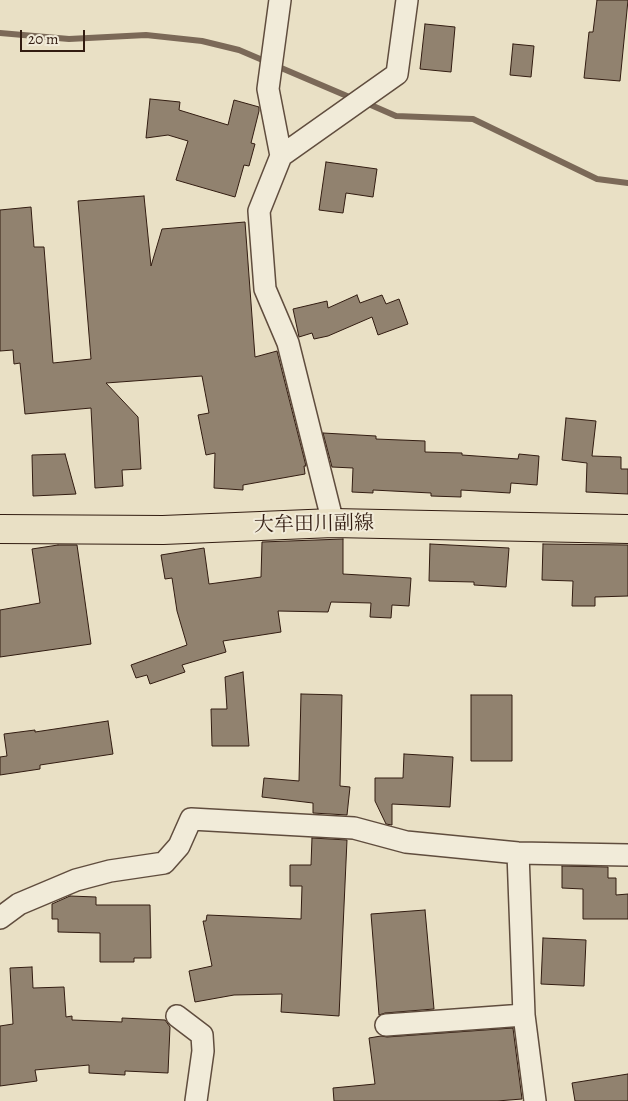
<!DOCTYPE html>
<html>
<head>
<meta charset="utf-8">
<style>
	body { margin:0 }
	#map { position:relative; width:628px; height:1101px; overflow:hidden; background:#e9e0c5; font-family:Alegreya,serif }
	canvas { display:block }
	.scale { position:absolute; left:20px; top:30px; width:65px; height:22px; box-sizing:border-box; border:2px solid #321c11; border-top:0; padding-left:6px; font-size:15px; line-height:18px; white-space:nowrap; color:#321c11; -webkit-text-stroke:4px #f1ebd9; paint-order:stroke }
</style>
</head>
<body>
<div id="map">
<canvas width="628" height="1101"></canvas>
<div class="scale">20 m</div>
</div>
<script>
const ctx = document.querySelector('canvas').getContext('2d');
ctx.lineJoin = 'round';
const poly = rows => new Path2D(rows.map(r => 'M' + r).join(''));
function stroke(path, color, width, dash) { ctx.strokeStyle = color; ctx.lineWidth = width; ctx.lineCap = dash ? 'butt' : 'round'; ctx.setLineDash(dash || []); ctx.stroke(path); }
function fill(path, color) { ctx.fillStyle = color; ctx.fill(path, 'evenodd'); }
function drawText(font, color, halo, rows, align = 'center') {
  ctx.font = font + ' Alegreya,"Noto Serif JP",serif'; ctx.lineWidth = 4; ctx.setLineDash([]); ctx.textBaseline = 'middle'; ctx.strokeStyle = halo; ctx.fillStyle = color; for (const [text, x, y, turn = 0] of rows) {
    ctx.save(); ctx.translate(x, y); ctx.rotate((+turn || 0) * Math.PI / 180); ctx.textAlign = isNaN(turn) ? turn : align; if (halo) ctx.strokeText(text, 0, 0); ctx.fillText(text, 0, 0); ctx.restore();
  }
}
const stream = poly([
	[0,33,69,39,146,35,202,41,239,50,354,99],
	[364,102,396,116,473,119,597,179,628,183]
]);
const building = poly([
	[597,0,628,0,620,81,584,78,589,32,593,32,597,0],
	[425,24,455,27,451,72,420,69,425,24],
	[513,44,534,46,531,77,510,75,513,44],
	[150,99,180,102,179,110,228,125,234,100,259,107,259,111,251,143,255,144,249,166,244,165,235,197,176,180,188,141,168,135,146,138,150,99],
	[326,162,377,169,373,197,346,193,343,213,319,210,326,162],
	[144,196,151,266,162,229,245,222,255,357,277,351,306,466,304,466,305,474,243,485,243,490,214,488,215,453,206,455,198,415,209,413,202,376,106,383,138,417,141,469,122,470,123,486,95,488,91,408,25,414,20,363,14,364,13,350,0,351,0,210,31,207,34,247,44,247,53,363,91,359,78,201,144,196],
	[357,295,360,303,382,295,386,304,399,299,408,324,378,335,372,317,328,336,314,339,312,333,299,337,293,309,327,301,328,308,357,295],
	[566,418,596,421,592,456,621,457,621,469,628,469,628,494,586,492,587,463,562,460,566,418],
	[323,433,376,436,376,439,425,441,425,452,462,453,462,455,518,459,519,454,539,456,537,485,511,483,510,493,461,490,461,497,431,496,431,493,373,490,373,493,352,492,353,468,332,467,323,433],
	[65,454,76,494,33,496,32,455,65,454],
	[343,539,343,574,411,578,409,606,392,605,391,618,370,617,371,603,331,602,328,612,278,611,281,632,223,641,226,652,182,665,185,672,150,684,147,675,136,678,131,665,187,645,177,611,172,578,165,579,161,555,204,548,209,584,261,577,262,542,343,539],
	[430,544,509,548,506,587,474,585,474,582,429,581,430,544],
	[543,544,628,545,628,596,595,597,595,606,572,606,573,581,542,580,543,544],
	[58,545,77,545,91,644,0,657,0,610,40,603,32,549,58,545],
	[243,672,249,746,212,746,211,709,227,709,225,677,243,672],
	[301,694,342,695,340,786,350,787,347,815,313,813,313,803,262,797,264,778,299,781,301,694],
	[471,695,512,695,512,761,471,761,471,695],
	[108,721,113,754,40,765,40,769,0,775,0,757,7,756,4,734,35,730,35,732,108,721],
	[404,754,453,757,450,807,392,804,392,825,386,824,375,801,375,778,403,778,404,754],
	[312,838,347,840,339,1016,281,1012,282,994,234,995,195,1002,189,971,212,966,203,921,206,921,207,915,301,919,302,886,290,886,290,865,311,865,312,838],
	[562,866,608,867,608,878,616,878,616,895,628,894,628,919,583,919,583,889,562,888,562,866],
	[70,896,96,897,96,905,150,905,151,958,134,958,134,962,100,962,100,933,58,932,58,919,52,919,52,904,70,896],
	[425,910,434,1009,385,1013,379,1015,371,914,425,910],
	[543,938,586,940,584,986,541,984,543,938],
	[32,967,33,988,64,987,66,1017,72,1016,72,1020,122,1022,122,1018,165,1020,170,1027,168,1073,125,1071,125,1075,89,1073,89,1065,35,1070,37,1081,0,1086,0,1026,13,1024,10,968,32,967],
	[513,1028,522,1099,497,1101,334,1101,333,1088,375,1084,369,1038,381,1036,387,1037,513,1028],
	[628,1074,628,1101,575,1101,572,1083,628,1074]
]);
const street = poly([
	[280,0,268,89,281,156,259,211,265,289,288,343,333,523],
	[281,156,397,74,407,0],
	[518,853,524,1015,535,1101],
	[0,918,19,904,76,880,110,871,164,863,179,846,191,819,354,828,406,842,518,853,628,855],
	[177,1016,202,1035,203,1051,196,1101],
	[386,1025,524,1015]
]);
const primary = poly([
	[0,529,163,530,333,523,628,529]
]);
const streetNames = [
	["大牟田川副線",314,525,-1]
];
stroke(stream, '#7b6958', 6);
fill(building, '#91826f');
stroke(building, '#321c11', 1);
stroke(street, '#604d3e', 24);
stroke(primary, '#321c11', 30);
stroke(street, '#f1ebd9', 21);
stroke(primary, '#e9e0c5', 28);
drawText('20px', '#321c11', '#f1ebd9', streetNames);
</script>
</body>
</html>
